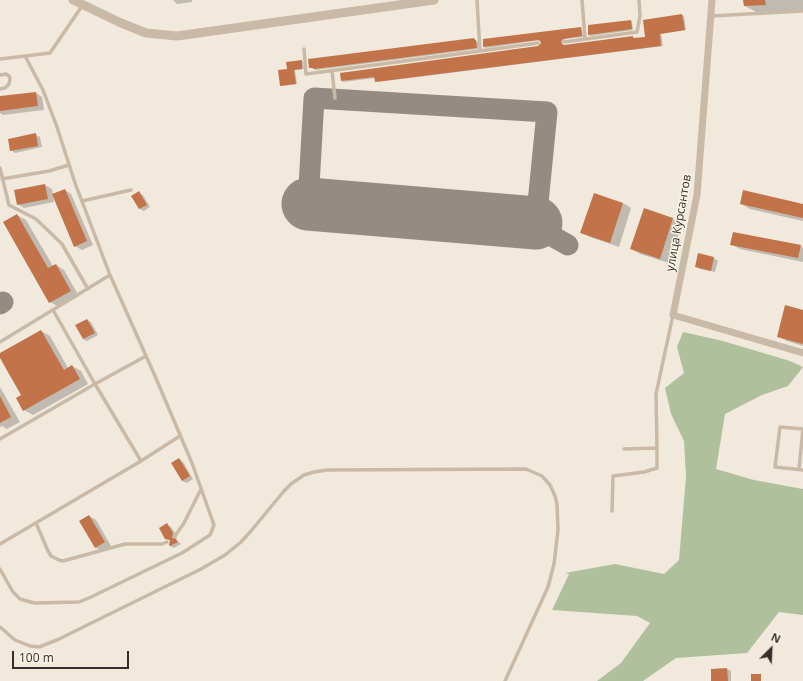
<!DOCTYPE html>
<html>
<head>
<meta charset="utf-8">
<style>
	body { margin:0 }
	#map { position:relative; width:803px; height:681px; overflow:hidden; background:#f1e9dc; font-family:"Open Sans",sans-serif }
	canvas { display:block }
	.north { position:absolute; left:751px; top:629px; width:40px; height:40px; -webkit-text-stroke:3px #f9f3e8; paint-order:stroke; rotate:24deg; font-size:11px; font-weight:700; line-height:16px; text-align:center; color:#362e28 }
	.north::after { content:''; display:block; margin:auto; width:14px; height:18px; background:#362e28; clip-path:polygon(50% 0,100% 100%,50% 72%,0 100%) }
	.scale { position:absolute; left:12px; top:651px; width:117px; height:18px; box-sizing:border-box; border:2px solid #362e28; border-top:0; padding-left:5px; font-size:12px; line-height:14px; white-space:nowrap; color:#362e28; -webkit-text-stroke:3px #f9f3e8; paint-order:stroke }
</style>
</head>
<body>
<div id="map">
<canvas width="803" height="681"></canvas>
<div class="north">N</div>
<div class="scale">100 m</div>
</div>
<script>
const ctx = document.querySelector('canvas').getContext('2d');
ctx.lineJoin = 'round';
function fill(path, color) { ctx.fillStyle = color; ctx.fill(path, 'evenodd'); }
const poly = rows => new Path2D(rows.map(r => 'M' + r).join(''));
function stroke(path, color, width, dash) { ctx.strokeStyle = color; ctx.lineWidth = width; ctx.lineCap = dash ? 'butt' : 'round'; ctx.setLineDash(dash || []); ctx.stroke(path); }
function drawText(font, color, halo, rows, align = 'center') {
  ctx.font = font + ' "Open Sans",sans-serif'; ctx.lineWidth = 3; ctx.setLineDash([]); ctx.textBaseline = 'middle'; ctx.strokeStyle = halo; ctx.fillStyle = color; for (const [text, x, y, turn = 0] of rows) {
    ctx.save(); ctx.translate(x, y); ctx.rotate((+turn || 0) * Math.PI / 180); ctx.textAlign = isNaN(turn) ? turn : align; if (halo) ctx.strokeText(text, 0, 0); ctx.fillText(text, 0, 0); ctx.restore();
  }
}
const green = poly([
	[683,332,723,341,790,361,803,367,788,386,762,395,725,414,716,469,754,480,803,489,803,615,779,612,747,653,676,658,643,681,597,681,621,663,650,623,637,616,552,610,569,574,565,573,615,564,664,574,679,560,686,477,684,441,671,414,665,388,684,373,677,347]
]);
const shadow = poly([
	[173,0,192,0,192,2,177,4],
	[744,0,803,0,803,10,758,13,745,6],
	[682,15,684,16,686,30,661,34,663,46,378,82,376,81,375,78,343,82,342,81,539,47,542,43,540,40,486,48,484,47,581,28,582,29,583,37,565,39,562,42,563,46,633,37,634,39,647,38,644,20],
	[631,21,632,22,633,30,591,36,589,35],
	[474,39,478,42,478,49,316,70,310,67],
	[301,61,303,62,304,69,295,70,297,84,282,86,280,85,288,70],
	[36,93,42,97,44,110,3,115,0,113,0,97],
	[36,135,40,137,42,147,15,153,11,150],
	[45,185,52,189,53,195,65,190,71,194,93,245,82,250,75,246,53,196,54,202,24,208,18,204],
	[139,193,143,195,150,207,144,211,140,209,133,196],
	[623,203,631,208,619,247,590,237,582,232],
	[741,204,803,205,803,221,750,209],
	[645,209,673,219,682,224,669,263,640,254,632,249],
	[17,215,26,220,53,266,56,265,64,270,79,296,59,307,50,302],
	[731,244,800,246,803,248,803,262,740,249],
	[714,258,718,261,715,272,700,269,696,266],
	[803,311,803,346,787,341,778,336],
	[87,320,91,322,98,335,87,341,83,339],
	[41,331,50,336,68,368,72,366,81,371,88,384,33,415,24,410,22,395,0,354],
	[0,387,20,422,7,429,2,426,0,427],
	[179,459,183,462,193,479,187,483,182,481],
	[89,516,96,520,111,546,102,551,95,547],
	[167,525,171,527,177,536,176,540,181,544,174,548,170,546,171,541,166,538],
	[727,669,731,671,731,681,712,681]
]);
const taxiway = poly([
	[308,204,314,98,547,112,536,223,543,231,568,245],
	[0,304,3,302]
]);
const runway = poly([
	[308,204,536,223]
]);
const building = poly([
	[743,0,765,0,766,5,744,6],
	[682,14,685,30,660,34,661,46,375,82,374,77,341,81,340,73,538,46,541,43,540,41,538,40,483,47,483,39,581,27,582,36,563,39,561,41,562,44,564,45,633,36,633,38,645,37,643,20],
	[631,20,632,29,588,35,588,25],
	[474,38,475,40,476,40,477,48,339,66,313,69,313,68,309,68,308,59],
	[302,60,302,69,294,70,296,84,280,86,278,70,287,69,286,62],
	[36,92,38,106,0,111,0,96],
	[36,133,38,146,10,151,8,139],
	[45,184,48,199,17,205,14,190],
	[65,189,87,241,74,247,52,194],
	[743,190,803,204,803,218,740,204],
	[139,191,147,205,139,209,131,196],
	[594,193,623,203,610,243,580,233],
	[644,208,673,218,660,259,630,249],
	[17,214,48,268,56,264,71,291,49,303,3,222],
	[733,232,801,245,798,258,730,245],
	[698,253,714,257,711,271,695,267],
	[785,305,803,310,803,344,777,337],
	[87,319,95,333,83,339,75,325],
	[41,330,64,370,72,365,80,379,23,411,16,398,21,395,0,358,0,353],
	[0,396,11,417,0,423],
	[179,458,190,476,182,481,171,463],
	[89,515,105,542,95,548,79,521],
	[167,523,173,533,172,538,176,539,178,542,170,546,169,545,170,540,165,539,159,528],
	[727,668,728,681,711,681,711,669],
	[751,674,761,674,761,681,751,681]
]);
const service = poly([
	[477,0,480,51,538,43],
	[582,0,585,39],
	[711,16,803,11],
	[564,42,637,32,640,16,639,0],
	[304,49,306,74,480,51],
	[0,59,50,53,82,6],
	[332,71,335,98],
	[0,75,6,74,9,76,10,79,9,84,5,88,0,89],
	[0,168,9,205,36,219,62,244,88,289],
	[2,179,49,171,69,165],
	[82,201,131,190],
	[53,310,95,384,141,461],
	[0,342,110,275],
	[803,429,780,427,775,467,803,470],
	[0,439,95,384,146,356],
	[624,449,657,448,656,394,673,315],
	[799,469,803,429],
	[612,511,613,476,644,472,657,468,657,448],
	[36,523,48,551,51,556,59,560,63,561,125,544,162,544,167,542],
	[175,536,184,523,201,489],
	[0,544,141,461,180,436],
	[0,569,13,592,20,599,34,603,79,602,91,597,182,553,210,535,214,525,192,463,155,376,110,275,75,183,57,127,43,90,25,56],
	[0,627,15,640,30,646,39,647,57,640,201,569,225,555,241,542,251,531,284,491,291,484,304,475,314,472,327,470,526,469,542,476,550,485,555,496,557,504,558,530,554,564,548,587,505,681]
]);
const minor = poly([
	[712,0,697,195,673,315,803,353]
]);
const tertiary = poly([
	[73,0,121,23,146,33,177,36,434,0]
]);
const streetNames = [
	["улица Курсантов",679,223,-80]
];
fill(green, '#b0c09d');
fill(shadow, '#0003');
stroke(taxiway, '#948c82', 21);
stroke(runway, '#948c82', 53);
fill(building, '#c2734a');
stroke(service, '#c9baa8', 3.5);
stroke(minor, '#c9baa8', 7);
stroke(tertiary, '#c9baa8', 9);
drawText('12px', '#362e28', '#f9f3e8', streetNames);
</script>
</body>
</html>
